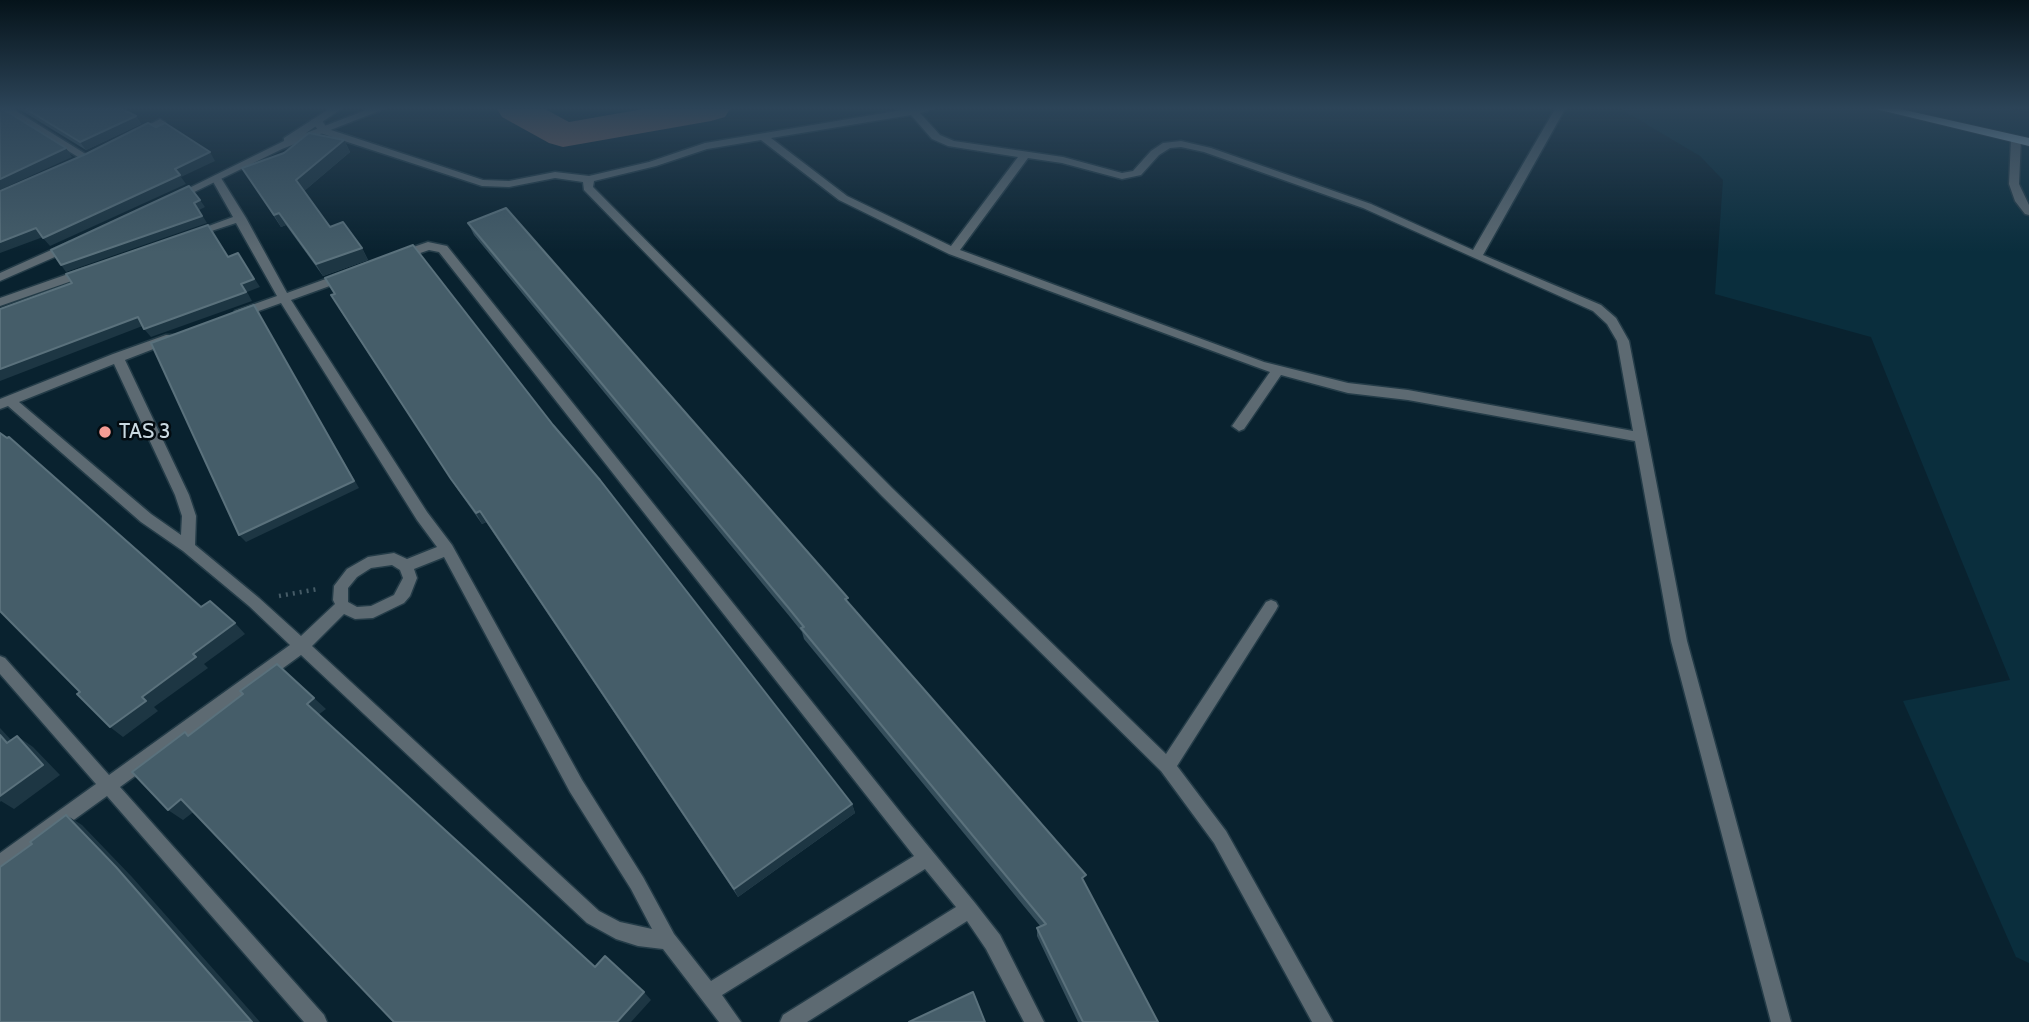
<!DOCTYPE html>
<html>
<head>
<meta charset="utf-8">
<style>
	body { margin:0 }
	canvas { display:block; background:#09222f }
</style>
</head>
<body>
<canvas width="2029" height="1022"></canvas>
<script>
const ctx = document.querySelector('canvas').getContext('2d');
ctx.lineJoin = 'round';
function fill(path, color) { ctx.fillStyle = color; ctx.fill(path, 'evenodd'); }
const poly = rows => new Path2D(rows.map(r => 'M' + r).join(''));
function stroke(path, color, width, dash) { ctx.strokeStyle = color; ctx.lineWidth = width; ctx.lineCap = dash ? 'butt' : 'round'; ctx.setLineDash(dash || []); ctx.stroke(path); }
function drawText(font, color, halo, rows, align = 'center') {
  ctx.font = font + ' Cabin,sans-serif'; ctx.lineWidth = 5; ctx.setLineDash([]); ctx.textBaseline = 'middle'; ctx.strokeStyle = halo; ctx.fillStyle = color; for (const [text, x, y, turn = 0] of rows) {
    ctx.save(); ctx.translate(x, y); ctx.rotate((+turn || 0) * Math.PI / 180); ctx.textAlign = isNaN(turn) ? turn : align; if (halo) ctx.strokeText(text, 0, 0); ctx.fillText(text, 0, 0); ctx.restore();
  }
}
const built = poly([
	[1621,109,2011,109,2029,113,2029,963,2016,957,1903,701,2010,680,1871,337,1715,294,1723,180,1700,156]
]);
const river = poly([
	[497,109,545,109,569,122,643,109,730,109,725,117,711,121,563,147,549,143,502,117,497,109]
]);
const path = poly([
	[279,596,318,589]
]);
const service = poly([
	[2016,136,2021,139,2019,184,2029,205,2029,215,2025,214,2015,201,2009,184,2011,139,2016,136]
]);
const minor = poly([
	[0,109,13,109,92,158,87,161,83,160,0,109],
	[908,109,933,109,920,113,940,135,954,141,1063,157,1122,173,1133,171,1151,151,1163,143,1181,141,1211,148,1371,204,1473,250,1555,109,1565,109,1483,255,1601,305,1616,318,1629,341,1687,641,1791,1022,1771,1022,1671,641,1635,441,1408,400,1348,393,1281,375,1244,429,1239,431,1232,426,1270,372,949,254,839,200,761,140,707,149,656,166,594,181,593,187,892,488,1166,754,1266,602,1271,600,1276,602,1278,606,1276,610,1177,766,1226,831,1333,1022,1312,1022,1214,843,1161,771,882,496,584,190,583,182,555,178,509,187,482,186,320,133,311,120,320,118,328,129,483,180,509,181,555,172,589,176,649,162,705,143,908,109],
	[911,115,932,139,948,146,1018,157,951,246,847,196,771,138,911,115],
	[1181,147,1204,152,1363,208,1593,311,1607,324,1617,341,1633,431,1408,390,1348,383,1264,362,960,250,1028,158,1062,163,1122,179,1141,175,1159,155,1170,148,1181,147],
	[160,119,165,122,164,124,140,136,131,134,160,119],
	[216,175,221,178,246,218,287,293,345,272,351,276,349,279,291,300,427,512,452,545,582,780,643,877,674,934,711,981,914,856,439,252,429,250,400,260,394,256,396,253,428,242,447,246,905,818,975,903,1000,935,1044,1022,1024,1022,986,949,967,921,807,1022,780,1022,783,1015,956,907,925,869,722,995,741,1022,719,1022,663,949,638,946,616,939,587,923,301,655,120,787,324,1015,327,1022,304,1022,107,796,0,873,0,853,96,784,0,674,0,656,5,658,109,775,290,645,249,606,183,551,141,522,8,406,0,409,0,399,113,354,166,335,174,335,176,338,174,341,125,360,189,495,196,516,195,545,259,598,301,636,335,604,333,600,334,586,347,569,368,557,394,553,407,559,437,547,417,520,281,303,239,318,233,314,235,311,277,296,236,223,193,237,187,234,233,217,211,178,216,175],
	[114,364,175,495,182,516,181,535,151,514,19,402,114,364],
	[444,557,570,792,631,889,652,929,620,922,599,911,312,646,344,614,355,619,373,618,404,603,410,596,417,578,414,569,444,557],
	[392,565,400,570,403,578,394,595,371,606,357,607,348,602,348,588,357,577,371,568,392,565],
	[85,268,89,269,89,275,0,306,0,298,85,268]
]);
const tertiary = poly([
	[329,109,341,109,306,133,369,109,384,109,282,149,180,199,176,200,171,197,284,141,284,138,329,109],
	[69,242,73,243,73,249,0,281,0,273,69,242]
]);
const primary = poly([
	[1876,109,1900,109,2029,138,2029,146,1876,109]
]);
const wall = poly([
	[19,109,122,109,136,116,141,124,86,150],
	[344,140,350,152,304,191,330,227,362,248,368,260,323,276,286,225,281,227,242,168],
	[468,223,849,604,1085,883,1158,1022,1078,1022,1037,936,1037,928,1041,927,804,639,802,632,790,617,474,235],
	[338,307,553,425,852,804,855,813,738,897,486,522,482,524,458,490]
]);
const shadedWall = poly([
	[136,116,141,124,86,150,80,142],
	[344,140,350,152,303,192,296,180],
	[66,148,72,157,0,190,0,179],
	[210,152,215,161,181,177,186,184,50,246,43,238,175,169],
	[200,200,205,207,199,210,207,223,66,272,61,265],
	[279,213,286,225,281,227,274,215],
	[36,228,43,237,0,253,0,242],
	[362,248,368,260,323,276,316,264],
	[238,253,260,287,247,292,252,301,151,337,144,329,241,284],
	[254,305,359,488,246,542,239,535],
	[138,317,145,325,0,381,0,369],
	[480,511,486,522,482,524,476,513],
	[235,623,245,634,204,664,208,668,154,707,158,711,123,737,110,727,142,697,193,654],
	[314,698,326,709,318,715,307,704],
	[0,728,24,754,7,743,0,735],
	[17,736,33,747,60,775,14,809,1,801,0,802,0,796],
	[181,799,196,810,183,820,168,810],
	[852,804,855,813,738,897,734,889],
	[66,815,82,825,132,877,260,1022,252,1022],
	[644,992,651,1000,631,1022,617,1022]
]);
const building = poly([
	[0,109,3,109,66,148,0,179,0,109],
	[26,109,122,109,136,116,80,142,26,109],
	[148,123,156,127,165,123,210,152,175,169,180,175,43,238,36,228,0,242,0,191,86,154,148,123],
	[309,133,344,140,296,180,330,227,343,222,362,248,316,264,279,213,274,215,242,168,284,153,309,133],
	[189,186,200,200,194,203,202,216,61,265,51,250,189,186],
	[506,208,848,598,845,599,1086,875,1082,878,1158,1022,1083,1022,1037,928,1046,924,801,628,804,627,787,606,468,223,506,208],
	[208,225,228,257,238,253,254,279,241,284,246,292,144,329,138,317,0,369,0,309,72,283,66,274,208,225],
	[413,245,553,425,600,480,852,804,734,889,480,511,476,513,451,479,331,295,335,294,325,278,413,245],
	[254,305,354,481,239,535,151,343,254,305],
	[0,433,7,438,9,437,201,607,210,601,235,623,193,654,196,657,142,697,146,701,110,727,77,694,80,692,0,611,0,433],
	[277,664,314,698,307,704,595,967,605,956,644,992,617,1022,394,1022,181,799,168,810,132,772,185,732,188,736,243,694,240,691,277,664],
	[0,735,7,743,17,736,43,765,0,796,0,735],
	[66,815,116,867,252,1022,0,1022,0,867,32,844,30,842,66,815],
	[973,992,985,1022,909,1022,973,992]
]);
const markers = [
	[105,432,7,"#f59c94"]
];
const poiNames = [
	["TAS 3",119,432]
];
fill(built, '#0a2e3d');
fill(river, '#805f5c');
stroke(service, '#243c48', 3);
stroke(minor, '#243c48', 3);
stroke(tertiary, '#243c48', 3);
stroke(primary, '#243c48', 2);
stroke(path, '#455b66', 4.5, [2, 5]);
fill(service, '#5d6a72');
fill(minor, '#5d6a72');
fill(tertiary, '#5d6a72');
fill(primary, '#9bb6c6');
fill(wall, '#354e5b');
fill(shadedWall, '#1d3643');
fill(building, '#455d69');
stroke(building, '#5a717c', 2);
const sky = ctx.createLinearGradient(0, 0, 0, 252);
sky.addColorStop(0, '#05131a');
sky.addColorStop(0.43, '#2c4458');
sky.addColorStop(1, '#2c445800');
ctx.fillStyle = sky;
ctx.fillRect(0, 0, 2029, 252);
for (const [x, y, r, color] of markers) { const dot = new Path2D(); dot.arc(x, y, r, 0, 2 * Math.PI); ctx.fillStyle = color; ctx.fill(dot); stroke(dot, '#030b10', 2.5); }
drawText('21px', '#cad9e1', '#030b10', poiNames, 'left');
</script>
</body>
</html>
